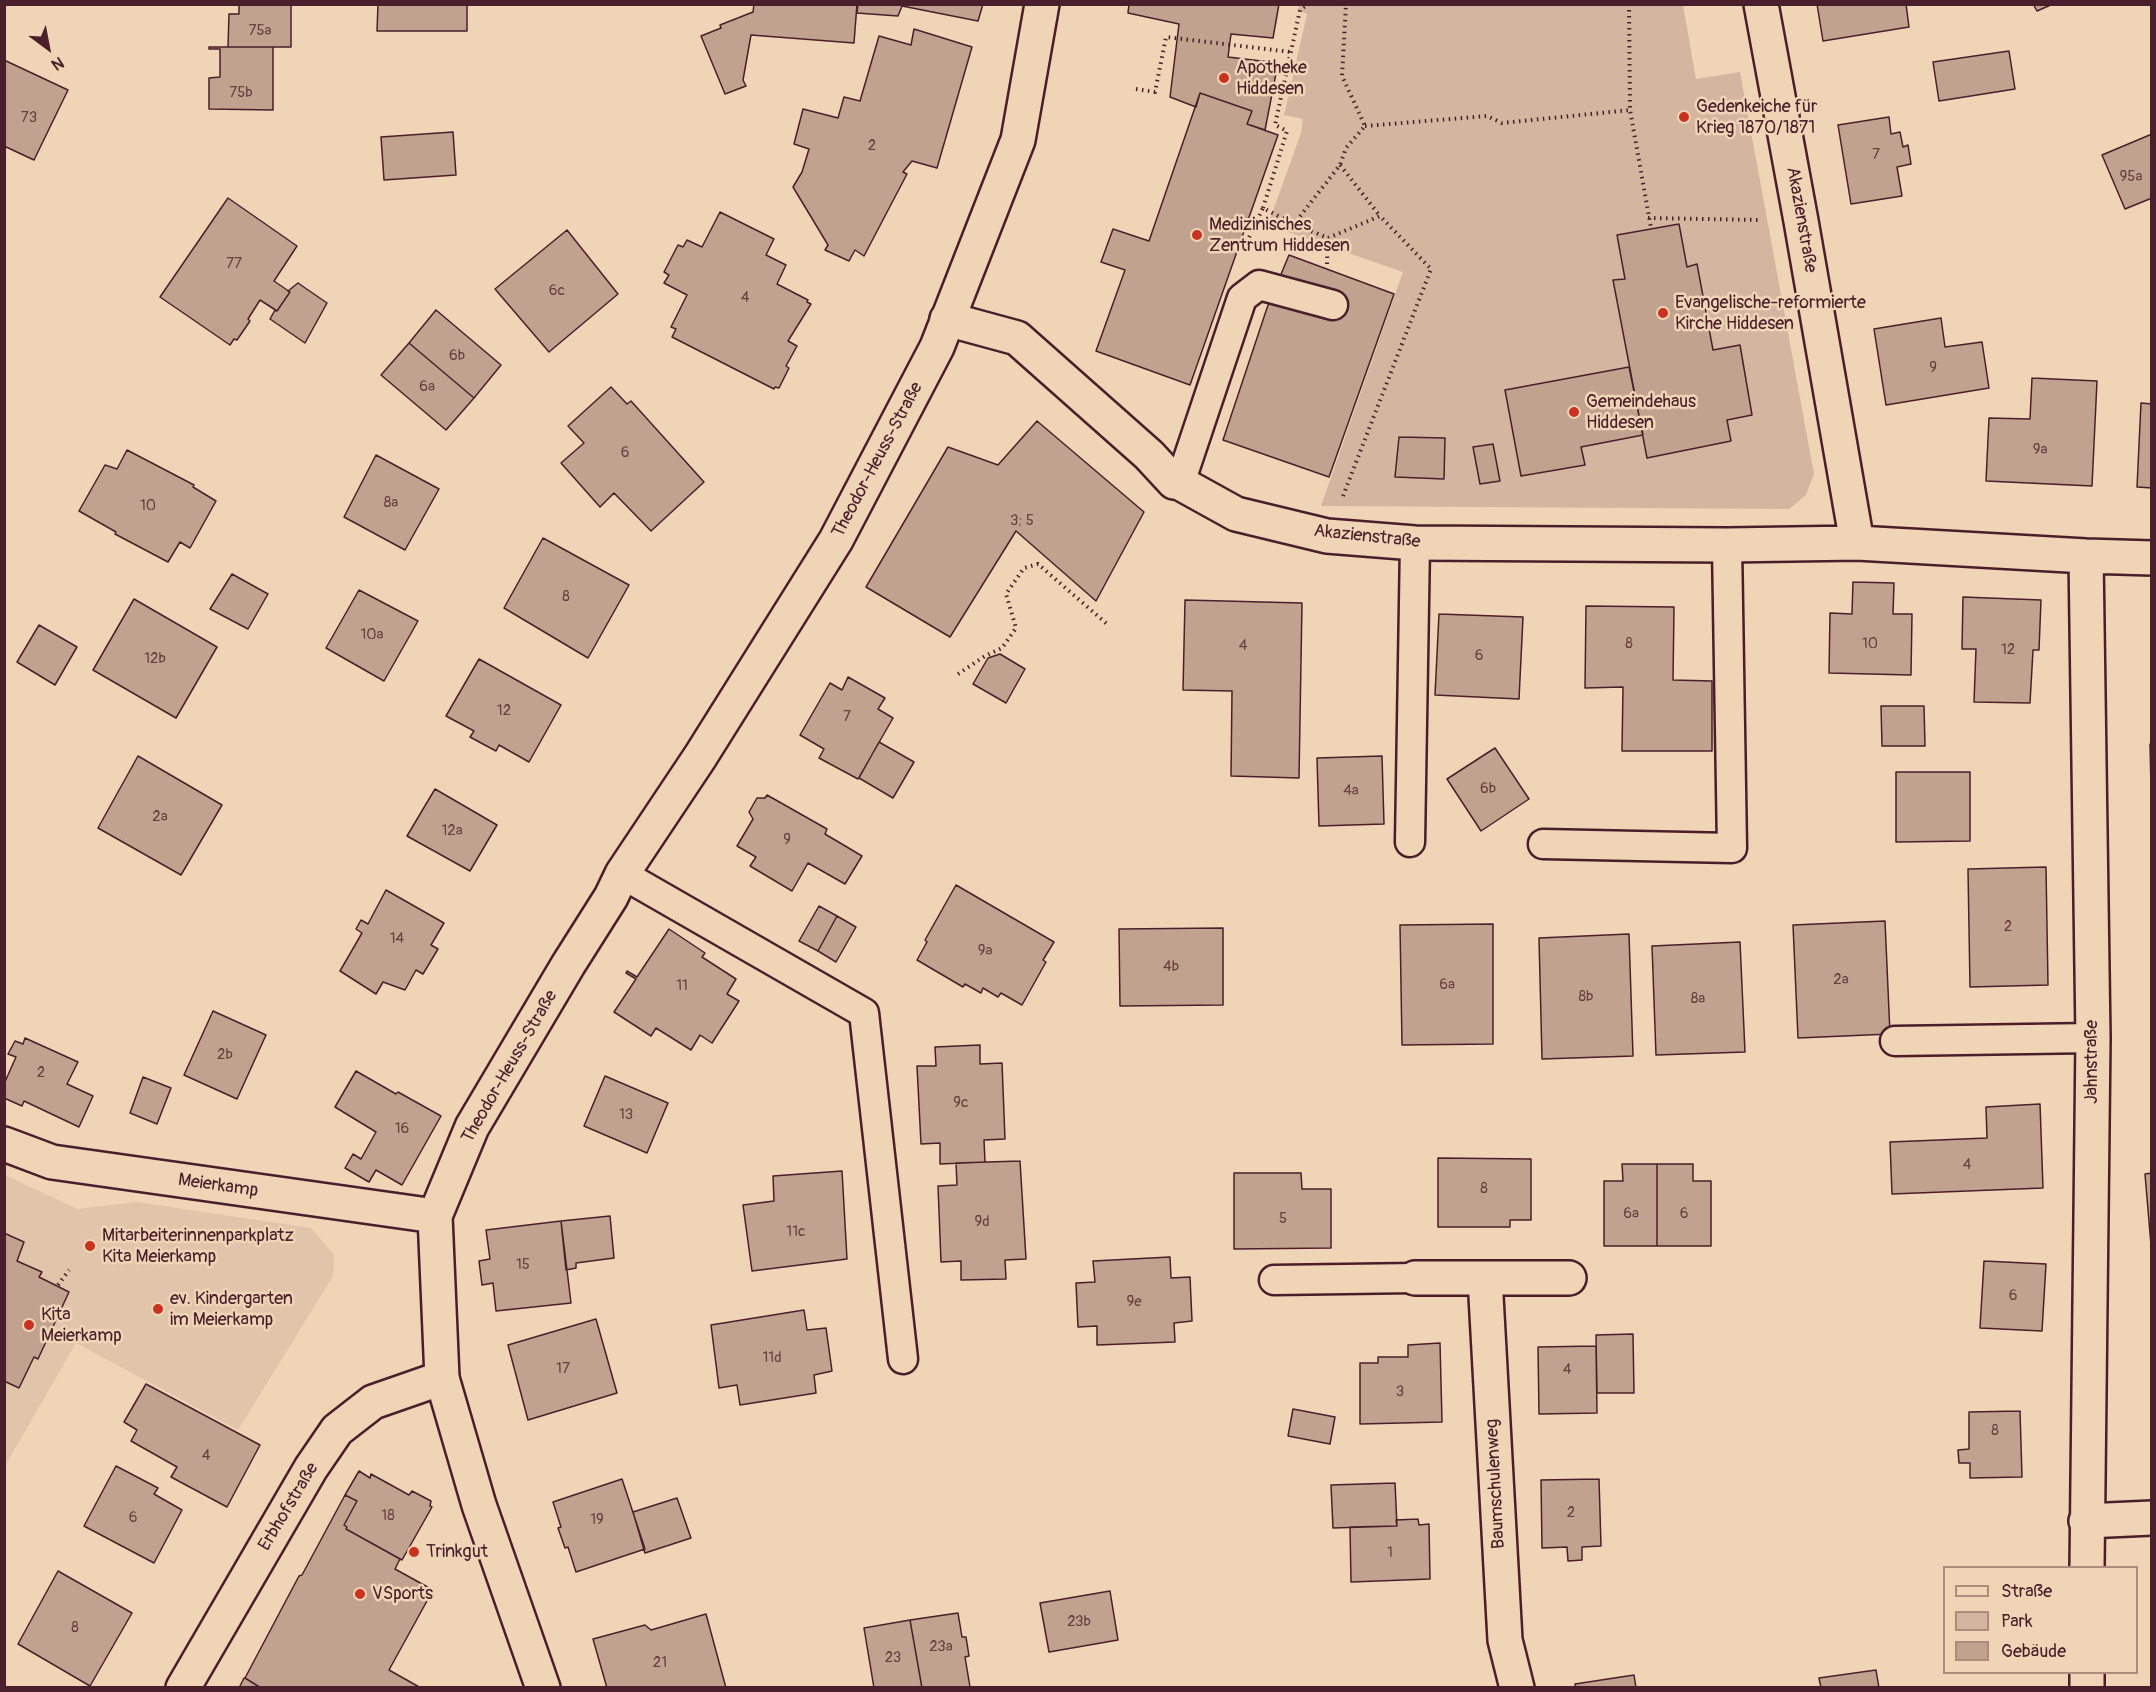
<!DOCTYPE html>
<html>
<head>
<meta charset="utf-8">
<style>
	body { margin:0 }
	#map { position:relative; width:2156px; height:1692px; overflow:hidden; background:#efd4b6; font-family:Pangolin,sans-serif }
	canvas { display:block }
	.frame { position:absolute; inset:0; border:6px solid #4a1f2b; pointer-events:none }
	.legend { position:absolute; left:1943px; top:1566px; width:195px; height:108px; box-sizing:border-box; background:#efd4b6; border:2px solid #ad8c7e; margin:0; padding:8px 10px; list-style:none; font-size:18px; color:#4a1f2b }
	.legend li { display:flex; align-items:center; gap:12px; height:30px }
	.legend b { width:30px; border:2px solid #ad8c7e }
	.north { position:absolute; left:18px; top:18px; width:60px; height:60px; -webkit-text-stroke:4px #efd4b6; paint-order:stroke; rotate:148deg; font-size:16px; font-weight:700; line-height:24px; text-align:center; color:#4a1f2b }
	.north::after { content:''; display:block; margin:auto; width:21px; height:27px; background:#4a1f2b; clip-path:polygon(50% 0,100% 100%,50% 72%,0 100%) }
</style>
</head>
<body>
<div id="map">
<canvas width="2156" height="1692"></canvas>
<div class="frame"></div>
<ul class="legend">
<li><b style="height:8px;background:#efd4b6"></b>Straße</li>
<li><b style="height:16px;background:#d4b6a0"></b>Park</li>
<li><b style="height:16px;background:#c1a28f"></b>Gebäude</li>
</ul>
<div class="north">N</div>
</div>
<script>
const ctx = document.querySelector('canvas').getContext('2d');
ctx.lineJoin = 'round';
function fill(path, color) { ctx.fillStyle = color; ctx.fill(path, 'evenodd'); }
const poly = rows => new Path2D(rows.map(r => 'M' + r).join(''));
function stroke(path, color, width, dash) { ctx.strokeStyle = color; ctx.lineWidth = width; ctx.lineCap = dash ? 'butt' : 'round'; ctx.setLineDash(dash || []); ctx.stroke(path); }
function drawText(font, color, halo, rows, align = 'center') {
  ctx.font = font + ' Pangolin,sans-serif'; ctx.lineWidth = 5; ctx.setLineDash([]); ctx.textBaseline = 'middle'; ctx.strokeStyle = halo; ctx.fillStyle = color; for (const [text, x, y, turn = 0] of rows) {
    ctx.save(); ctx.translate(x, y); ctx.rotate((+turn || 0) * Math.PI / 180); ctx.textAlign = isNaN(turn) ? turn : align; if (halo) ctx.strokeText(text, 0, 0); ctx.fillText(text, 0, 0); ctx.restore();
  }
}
const built = poly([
	[5,1175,78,1209,136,1202,311,1228,334,1255,333,1276,238,1430,76,1343,5,1466]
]);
const green = poly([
	[1301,5,1683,5,1696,79,1740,72,1814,474,1806,495,1789,509,1321,506,1403,272,1268,225,1301,133,1303,119,1284,115,1307,14,1297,9]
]);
const building = poly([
	[239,4,291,4,291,47,228,47,229,14,239,14,239,4],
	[378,4,467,4,467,31,377,31,378,4],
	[754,4,857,4,854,43,751,35,743,80,746,86,725,94,701,36,721,28,720,25,753,12,754,4],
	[858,4,983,4,978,21,902,6,898,16,857,13,858,4],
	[1129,4,1279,4,1273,38,1231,34,1228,57,1278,63,1265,130,1247,124,1252,111,1200,93,1196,107,1170,97,1179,24,1128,13,1129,4],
	[1817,4,1906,4,1909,27,1823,41,1817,4],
	[2033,4,2053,4,2037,11,2033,4],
	[914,29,972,47,937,168,912,161,903,172,907,174,864,256,855,250,849,261,825,250,828,245,793,187,802,172,809,149,794,144,803,109,838,118,844,97,860,101,879,36,911,45,914,29],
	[209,47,273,47,273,110,209,109,209,78,220,77,220,49,209,49,209,47],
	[2009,51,2015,89,1939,101,1933,62,2009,51],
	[4,60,68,90,34,160,4,146,4,60],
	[1200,93,1252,111,1247,124,1278,135,1190,385,1096,351,1125,270,1101,262,1113,229,1149,241,1200,93],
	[1889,117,1891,134,1900,132,1903,147,1908,145,1911,164,1897,167,1902,196,1851,204,1838,125,1889,117],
	[453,132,456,175,384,180,381,137,453,132],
	[2152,134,2152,198,2125,209,2102,155,2152,134],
	[228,198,297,246,274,281,290,292,277,311,260,300,248,319,250,321,237,340,234,339,230,345,160,297,228,198],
	[720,212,774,239,766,255,786,265,777,284,808,300,807,302,811,304,788,341,797,346,786,366,789,368,779,388,775,387,774,389,672,337,676,329,671,327,687,295,664,283,669,275,664,272,678,245,683,247,687,240,702,247,720,212],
	[1679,224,1687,267,1697,264,1713,350,1740,345,1752,415,1727,420,1731,441,1647,458,1613,280,1625,279,1617,235,1679,224],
	[567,230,618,294,549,352,495,289,567,230],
	[1289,255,1394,294,1329,477,1223,440,1267,308,1289,255],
	[298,283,327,303,305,343,270,319,275,310,277,311,290,292,288,291,298,283],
	[436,310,501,365,474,398,409,343,436,310],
	[1941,318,1945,347,1982,342,1989,388,1886,405,1874,329,1941,318],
	[409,343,474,398,446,430,381,375,409,343],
	[1629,367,1643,435,1581,447,1585,465,1521,476,1505,390,1629,367],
	[2032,378,2097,381,2092,486,1986,481,1989,418,2030,419,2032,378],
	[611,387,627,404,631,401,704,482,651,531,614,493,600,507,561,463,584,443,568,426,611,387],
	[2141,403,2152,404,2152,488,2137,487,2141,403],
	[1037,421,1144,512,1096,601,1016,531,950,637,866,587,948,447,998,465,1037,421],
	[1399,437,1445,438,1444,479,1395,477,1399,437],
	[1493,444,1500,481,1480,484,1473,447,1493,444],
	[127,450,194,485,193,487,216,501,190,548,180,542,168,562,115,534,116,532,79,511,105,465,117,469,127,450],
	[376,455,439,489,405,550,344,517,376,455],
	[543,538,629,585,588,658,504,608,543,538],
	[232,574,268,594,248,629,210,609,232,574],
	[1853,582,1894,583,1893,614,1912,614,1911,675,1829,673,1830,613,1852,614,1853,582],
	[359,590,418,621,384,681,326,648,359,590],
	[1963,597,2041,600,2039,650,2033,650,2030,703,1974,702,1976,649,1962,649,1963,597],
	[134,599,217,647,176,718,93,670,134,599],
	[1185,600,1302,603,1299,778,1231,776,1232,691,1183,690,1185,600],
	[1586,606,1674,607,1673,680,1712,681,1712,751,1622,751,1623,687,1585,688,1586,606],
	[1439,614,1523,617,1519,699,1435,695,1439,614],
	[39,625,77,647,55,685,17,662,39,625],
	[1000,654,1025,669,1006,703,973,684,988,658,1000,654],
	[479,659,561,705,529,762,499,745,496,751,470,737,474,731,446,716,479,659],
	[848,677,885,698,878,709,893,718,858,779,819,758,824,749,800,735,830,683,842,690,848,677],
	[1881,706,1924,706,1925,746,1882,746,1881,706],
	[879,742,914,762,893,798,859,778,879,742],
	[2150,744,2152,744,2152,833,2150,744],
	[1495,748,1529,799,1481,831,1447,779,1495,748],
	[138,756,222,805,181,875,98,828,138,756],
	[1382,756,1384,824,1319,826,1317,758,1382,756],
	[1896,772,1970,772,1970,841,1896,842,1896,772],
	[435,789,497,825,470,871,407,836,435,789],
	[767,795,827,829,825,834,862,856,845,884,808,863,792,891,750,866,756,857,737,846,753,819,749,812,757,798,765,798,767,795],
	[2046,867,2048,985,1970,987,1968,869,2046,867],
	[956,885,1054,942,1043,960,1046,962,1022,1005,1001,993,998,997,983,988,981,993,965,984,963,987,917,960,927,942,925,940,956,885],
	[386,890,444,923,431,945,438,949,423,974,416,970,405,990,383,982,376,994,340,971,362,933,356,929,361,920,368,924,386,890],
	[819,906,837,916,818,951,799,941,819,906],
	[837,916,856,927,836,962,818,951,837,916],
	[1885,921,1890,1034,1798,1038,1793,925,1885,921],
	[1493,924,1493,1044,1402,1045,1400,925,1493,924],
	[1223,928,1223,1005,1120,1006,1119,929,1223,928],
	[669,929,705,953,702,957,736,979,727,994,739,1001,712,1043,700,1035,691,1050,656,1028,651,1036,614,1012,636,979,626,973,627,971,637,977,669,929],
	[1629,934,1633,1056,1542,1059,1539,938,1629,934],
	[1740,942,1745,1052,1656,1055,1652,946,1740,942],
	[213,1011,266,1035,237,1099,184,1075,213,1011],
	[25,1038,78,1062,67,1084,93,1096,79,1127,24,1101,22,1106,4,1098,4,1084,16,1057,8,1054,15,1041,23,1044,25,1038],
	[980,1045,980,1064,1002,1063,1005,1139,984,1140,985,1162,940,1164,940,1143,921,1144,917,1066,936,1066,935,1047,980,1045],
	[356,1071,396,1094,398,1092,441,1116,402,1185,376,1170,369,1182,345,1168,353,1154,361,1159,376,1132,335,1107,356,1071],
	[605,1076,668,1103,647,1153,584,1126,605,1076],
	[143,1077,171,1088,157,1124,130,1113,143,1077],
	[2040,1104,2043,1188,1892,1194,1890,1142,1987,1138,1986,1107,2040,1104],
	[1438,1158,1531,1159,1531,1220,1510,1220,1510,1227,1438,1227,1438,1158],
	[1020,1161,1026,1259,1005,1260,1006,1279,961,1280,961,1261,941,1262,938,1186,957,1185,956,1163,1020,1161],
	[1622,1164,1657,1164,1657,1246,1604,1246,1604,1181,1623,1181,1622,1164],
	[1657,1164,1693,1164,1693,1181,1711,1181,1711,1246,1657,1246,1657,1164],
	[842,1171,847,1259,752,1271,743,1205,774,1201,773,1176,842,1171],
	[1234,1173,1301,1173,1302,1189,1331,1189,1331,1248,1234,1249,1234,1173],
	[2152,1173,2152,1257,2145,1174,2152,1173],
	[610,1216,614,1258,576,1263,576,1268,566,1270,561,1221,610,1216],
	[561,1221,571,1303,496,1311,493,1283,482,1285,479,1261,490,1259,486,1230,561,1221],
	[4,1233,24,1242,17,1261,42,1272,39,1277,69,1292,38,1359,34,1357,19,1388,4,1381,4,1233],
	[1170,1257,1171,1278,1190,1277,1192,1321,1174,1323,1175,1342,1097,1345,1097,1326,1078,1327,1076,1283,1095,1282,1093,1261,1170,1257],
	[1984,1261,2046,1264,2042,1331,1980,1328,1984,1261],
	[804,1310,807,1330,826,1328,832,1371,814,1375,816,1393,740,1405,737,1385,719,1388,711,1325,804,1310],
	[596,1319,617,1393,528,1420,508,1345,596,1319],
	[1633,1334,1634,1393,1597,1393,1596,1335,1633,1334],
	[1440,1343,1442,1422,1360,1424,1360,1363,1378,1363,1378,1357,1408,1357,1408,1345,1440,1343],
	[1596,1346,1597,1413,1539,1414,1538,1347,1596,1346],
	[146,1384,260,1445,227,1507,171,1477,177,1467,131,1441,137,1430,124,1422,146,1384],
	[1293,1409,1335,1417,1330,1444,1288,1436,1293,1409],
	[2020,1411,2022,1477,1970,1478,1970,1463,1959,1463,1958,1450,1969,1449,1969,1412,2020,1411],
	[116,1466,158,1488,154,1494,182,1510,154,1563,84,1526,116,1466],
	[359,1471,370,1478,371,1474,409,1495,412,1491,431,1501,430,1506,432,1507,402,1560,346,1529,347,1527,344,1525,357,1501,345,1495,359,1471],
	[622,1479,645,1549,576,1572,568,1547,565,1548,558,1528,561,1527,553,1502,622,1479],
	[1599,1479,1601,1546,1582,1547,1582,1560,1568,1561,1567,1547,1542,1548,1541,1480,1599,1479],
	[1395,1483,1397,1526,1333,1528,1331,1485,1395,1483],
	[345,1495,357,1501,344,1525,347,1527,346,1529,400,1559,395,1569,433,1590,389,1670,421,1688,261,1688,245,1678,299,1576,302,1575,345,1495],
	[677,1498,691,1538,645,1553,633,1512,677,1498],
	[1418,1519,1419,1525,1429,1524,1430,1579,1351,1582,1350,1527,1397,1526,1396,1520,1418,1519],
	[58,1571,132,1613,90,1686,18,1644,58,1571],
	[1110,1591,1118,1640,1049,1652,1040,1603,1110,1591],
	[958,1613,962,1637,966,1637,969,1656,965,1657,970,1687,922,1688,910,1620,958,1613],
	[706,1614,726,1688,607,1688,593,1639,645,1625,651,1630,706,1614],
	[910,1620,922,1688,874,1688,864,1628,910,1620],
	[1876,1670,1879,1688,1821,1688,1819,1678,1876,1670],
	[1634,1675,1636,1688,1576,1688,1575,1684,1634,1675],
	[244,1678,245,1678,261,1688,239,1688,244,1678]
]);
const path = poly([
	[1629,4,1630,110,1651,228],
	[1136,89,1155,92,1166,37,1291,52],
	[1365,126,1487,116,1502,123,1630,110],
	[1340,165,1380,216],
	[1263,208,1287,131,1275,125,1300,10,1308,4],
	[1648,218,1759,220],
	[1244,248,1263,208,1294,224],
	[1327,264,1328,238],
	[1343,496,1431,269,1380,216,1328,238,1294,224,1340,165,1346,148,1365,126,1342,76,1346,4],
	[958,674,985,656,1002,648,1016,628,1006,594,1024,568,1038,564,1107,624],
	[58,1285,69,1270]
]);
const service = poly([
	[1180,483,1242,298,1259,285,1333,305],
	[1410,842,1415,543],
	[1543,844,1732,848,1727,545],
	[622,874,864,1013,903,1359],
	[1895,1041,2093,1038],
	[1274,1280,1415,1278]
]);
const minor = poly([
	[1761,4,1801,221,1857,543],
	[947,319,1017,338,1149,455,1174,482,1180,483,1236,514,1327,536,1415,543,1727,545,1857,543,2086,556,2152,558],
	[2086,556,2093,1038,2087,1568],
	[4,1144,52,1162,435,1216],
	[1415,1278,1569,1278],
	[1485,1278,1505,1640,1517,1688],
	[2086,1521,2152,1518],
	[2087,1672,2087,1688],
	[183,1688,311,1468,337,1430,373,1402,442,1378]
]);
const secondary = poly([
	[543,1688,479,1505,442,1378,435,1216,472,1127,568,965,611,897,622,874,700,757,836,540,937,347,1018,140,1042,4]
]);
const markers = [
	[1224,78,6,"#c8321e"],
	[1684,117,6,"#c8321e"],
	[1197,235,6,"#c8321e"],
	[1663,313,6,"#c8321e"],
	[1574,412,6,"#c8321e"],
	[90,1246,6,"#c8321e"],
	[158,1309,6,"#c8321e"],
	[29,1325,6,"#c8321e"],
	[414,1552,6,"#c8321e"],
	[360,1594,6,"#c8321e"]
];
const numberNames = [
	["75a",260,31],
	["75b",241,93],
	["73",29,118],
	["2",872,146],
	["7",1876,155],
	["95a",2131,177],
	["77",234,264],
	["6c",557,291],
	["4",745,298],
	["6b",457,356],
	["9",1933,368],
	["6a",427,387],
	["9a",2040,450],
	["6",625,453],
	["8a",391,503],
	["10",148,506],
	["3; 5",1022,521],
	["8",566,597],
	["10a",372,635],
	["8",1629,644],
	["10",1870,644],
	["4",1243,646],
	["12",2008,650],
	["6",1479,656],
	["12b",155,659],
	["12",504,711],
	["7",847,717],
	["6b",1488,789],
	["4a",1351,791],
	["2a",160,817],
	["12a",452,831],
	["9",787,840],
	["2",2008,927],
	["14",397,939],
	["9a",985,951],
	["4b",1171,967],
	["2a",1841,980],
	["6a",1447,985],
	["11",682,986],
	["8b",1586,997],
	["8a",1698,999],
	["2b",225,1055],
	["2",41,1073],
	["9c",961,1103],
	["13",626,1115],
	["16",402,1129],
	["4",1967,1165],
	["8",1484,1189],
	["6a",1631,1214],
	["6",1684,1214],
	["5",1283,1219],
	["9d",982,1222],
	["11c",796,1232],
	["15",523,1265],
	["6",2013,1296],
	["9e",1134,1302],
	["11d",772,1358],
	["17",563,1369],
	["4",1567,1370],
	["3",1400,1392],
	["8",1995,1431],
	["4",206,1456],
	["2",1571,1513],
	["18",388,1516],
	["6",133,1518],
	["19",597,1520],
	["1",1390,1553],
	["23b",1079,1622],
	["8",75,1628],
	["23a",941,1647],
	["23",893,1658],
	["21",660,1663]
];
const poiNames = [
	["Apotheke",1236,68],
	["Hiddesen",1236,89],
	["Gedenkeiche für",1696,107],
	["Krieg 1870/1871",1696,128],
	["Medizinisches",1209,225],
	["Zentrum Hiddesen",1209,246],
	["Evangelische-reformierte",1675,303],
	["Kirche Hiddesen",1675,324],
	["Gemeindehaus",1586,402],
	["Hiddesen",1586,423],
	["Mitarbeiterinnenparkplatz",102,1236],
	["Kita Meierkamp",102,1257],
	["ev. Kindergarten",170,1299],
	["im Meierkamp",170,1320],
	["Kita",41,1315],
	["Meierkamp",41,1336],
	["Trinkgut",426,1552],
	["VSports",372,1594]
];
const streetNames = [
	["Akazienstraße",1801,220,80],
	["Theodor-Heuss-Straße",878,460,-62],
	["Akazienstraße",1367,537,6],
	["Jahnstraße",2092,1062,-90],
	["Theodor-Heuss-Straße",510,1067,-60],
	["Meierkamp",218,1186,8],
	["Baumschulenweg",1496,1484,-93],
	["Erbhofstraße",289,1507,-59]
];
fill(built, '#e1c5aa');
fill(green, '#d4b6a0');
fill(building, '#c1a28f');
stroke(building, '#4a1f2b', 1.5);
stroke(service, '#4a1f2b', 33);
stroke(minor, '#4a1f2b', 38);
stroke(secondary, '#4a1f2b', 38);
stroke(path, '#4a1f2b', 4, [1.5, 4.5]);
stroke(service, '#efd4b6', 28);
stroke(minor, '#efd4b6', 33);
stroke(secondary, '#efd4b6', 33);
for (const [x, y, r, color] of markers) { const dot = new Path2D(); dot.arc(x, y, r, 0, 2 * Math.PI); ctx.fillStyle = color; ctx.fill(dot); stroke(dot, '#efd4b6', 2); }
drawText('15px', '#684044', null, numberNames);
drawText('18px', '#4a1f2b', '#efd4b6', poiNames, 'left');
drawText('18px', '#4a1f2b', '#efd4b6', streetNames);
</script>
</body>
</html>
